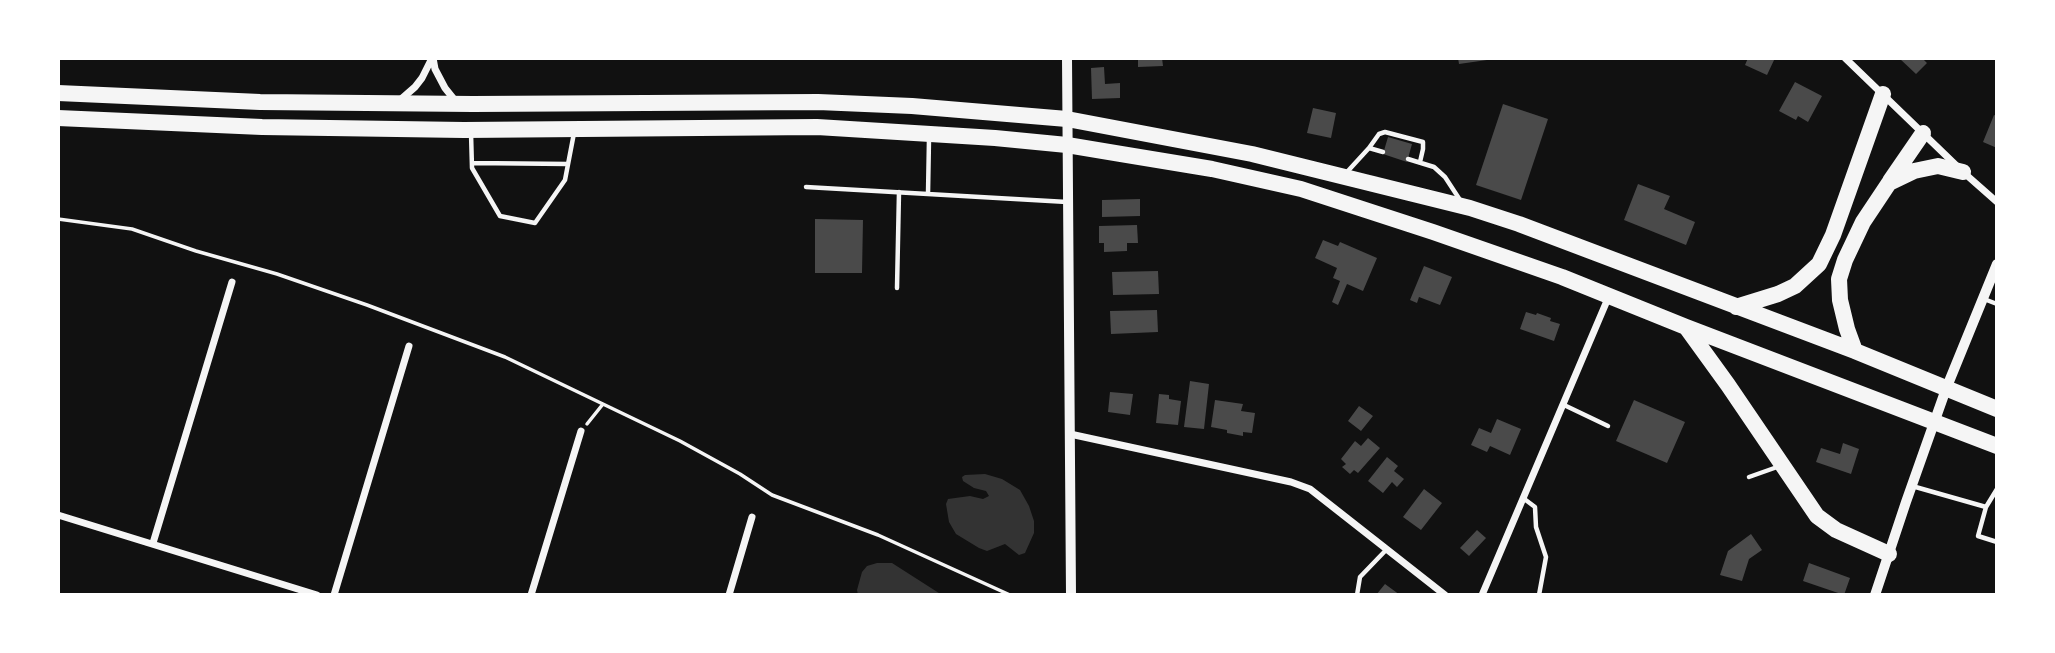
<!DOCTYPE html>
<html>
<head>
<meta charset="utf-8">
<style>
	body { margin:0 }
	#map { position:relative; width:2055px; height:653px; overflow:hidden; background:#111; font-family:"DM Sans",sans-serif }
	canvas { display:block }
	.frame { position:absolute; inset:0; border:60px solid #fff; pointer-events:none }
</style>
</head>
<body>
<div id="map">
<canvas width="2055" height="653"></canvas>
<div class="frame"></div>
</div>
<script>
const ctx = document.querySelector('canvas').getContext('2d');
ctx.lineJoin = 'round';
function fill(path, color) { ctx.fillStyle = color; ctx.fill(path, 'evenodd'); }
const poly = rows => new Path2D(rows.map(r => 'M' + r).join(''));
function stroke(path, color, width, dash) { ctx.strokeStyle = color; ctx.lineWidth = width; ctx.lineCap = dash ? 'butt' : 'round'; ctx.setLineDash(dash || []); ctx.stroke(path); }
const water = poly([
	[985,474,1002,479,1020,490,1029,506,1034,521,1034,533,1025,553,1019,555,1005,544,987,551,979,548,956,534,949,522,946,504,948,499,970,496,983,499,989,496,986,491,974,488,963,481,962,477,965,475],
	[877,563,892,563,942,595,858,595,857,590,862,572,867,566]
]);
const building = poly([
	[1138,58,1162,58,1163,66,1138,67],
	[1458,58,1493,58,1494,59,1459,64],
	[1748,58,1775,58,1767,75,1745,65],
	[1899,58,1922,58,1927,63,1916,74],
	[1104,67,1105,84,1120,83,1120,98,1092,99,1091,68],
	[1795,82,1822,96,1808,122,1798,116,1796,120,1779,111],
	[1503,104,1548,119,1521,200,1476,185],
	[1313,108,1336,113,1331,138,1307,133],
	[1994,115,1997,116,1997,148,1983,142],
	[1388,137,1412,144,1407,162,1383,154],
	[1638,184,1670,196,1664,209,1695,222,1686,245,1624,220],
	[1140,199,1140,216,1102,217,1102,200],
	[815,219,863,220,862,273,815,273],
	[1137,225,1138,243,1127,243,1127,251,1104,252,1104,243,1099,243,1099,226],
	[1323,240,1338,246,1340,242,1377,258,1363,291,1347,284,1338,305,1332,302,1340,281,1333,278,1337,268,1315,258],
	[1424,266,1452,277,1440,305,1419,297,1417,303,1410,300],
	[1158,271,1159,294,1113,295,1112,272],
	[1157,310,1158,332,1111,334,1110,311],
	[1526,312,1536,315,1537,313,1551,318,1550,321,1560,324,1554,341,1520,329],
	[1190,381,1209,384,1204,429,1184,427],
	[1110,392,1133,394,1130,415,1108,412],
	[1159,394,1169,395,1169,399,1181,401,1178,425,1156,423],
	[1215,400,1243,404,1241,411,1255,413,1252,433,1243,432,1243,436,1227,433,1227,430,1211,427],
	[1634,400,1685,422,1667,463,1616,441],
	[1359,406,1373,416,1361,431,1348,421],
	[1497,419,1521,429,1510,455,1490,446,1487,452,1471,445,1479,428,1491,433],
	[1368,438,1380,448,1358,473,1354,470,1350,474,1342,467,1346,464,1341,459,1355,441,1361,446],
	[1843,443,1859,449,1851,474,1816,462,1821,448,1840,454],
	[1387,457,1398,466,1394,471,1404,479,1397,487,1392,482,1383,493,1368,481],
	[1424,489,1442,503,1421,530,1403,517],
	[1477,530,1486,538,1469,556,1460,548],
	[1751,534,1762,550,1749,559,1742,581,1720,575,1728,551],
	[1809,563,1850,578,1844,595,1803,581],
	[1385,584,1400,595,1376,595]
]);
const path = poly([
	[58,219,132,229,196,251,277,274,367,305,505,357,680,441,740,474,772,495,878,535,1010,595],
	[587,424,603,404]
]);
const service = poly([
	[471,133,472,168,500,216,535,223,565,180,574,133],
	[1369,148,1379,134,1385,132,1423,142,1423,149,1420,162],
	[1408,159,1434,167,1445,177,1460,200],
	[472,163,568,164],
	[1347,172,1369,148,1383,152],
	[806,187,1067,202],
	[928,194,929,139],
	[897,288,899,192],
	[1984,299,1997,304],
	[1564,405,1608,426],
	[1749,477,1780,466],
	[1912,486,1986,507],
	[1997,489,1986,507,1978,536,1997,542],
	[1523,498,1535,507,1536,527,1546,557,1539,595],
	[1357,595,1360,577,1387,549]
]);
const minor = poly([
	[433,58,435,69,445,88,457,103],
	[1845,58,1963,172,1997,202],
	[399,101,415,87,422,78,432,58],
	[1070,434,1291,482,1310,489,1445,595],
	[58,515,317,595],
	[153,543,232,282],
	[334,595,409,346],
	[531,595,581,431],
	[729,595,752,517],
	[1482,595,1609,296]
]);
const tertiary = poly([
	[1067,58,1071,595],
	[1875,595,1906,502,1946,389,1997,264]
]);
const trunk = poly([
	[58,93,260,102,473,104,818,102,912,106,1067,119,1252,154,1470,208,1519,224,1855,351,1997,409],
	[58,118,262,127,464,130,817,127,995,138,1067,145,1121,154,1212,169,1301,189,1433,232,1562,277,1686,327,1997,446],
	[1890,181,1923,133],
	[1736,307,1778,294,1795,286,1819,264,1833,235,1883,94],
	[1686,327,1728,385,1817,516,1836,530,1889,554],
	[1855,351,1847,329,1840,300,1839,279,1845,260,1863,222,1889,183,1914,171,1938,166,1963,172]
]);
fill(water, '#333');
fill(building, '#4a4a4a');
stroke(path, '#f5f5f5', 3.5);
stroke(service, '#f5f5f5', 4.5);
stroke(minor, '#f5f5f5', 7);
stroke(tertiary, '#f5f5f5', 10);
stroke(trunk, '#f5f5f5', 16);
</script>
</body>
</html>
